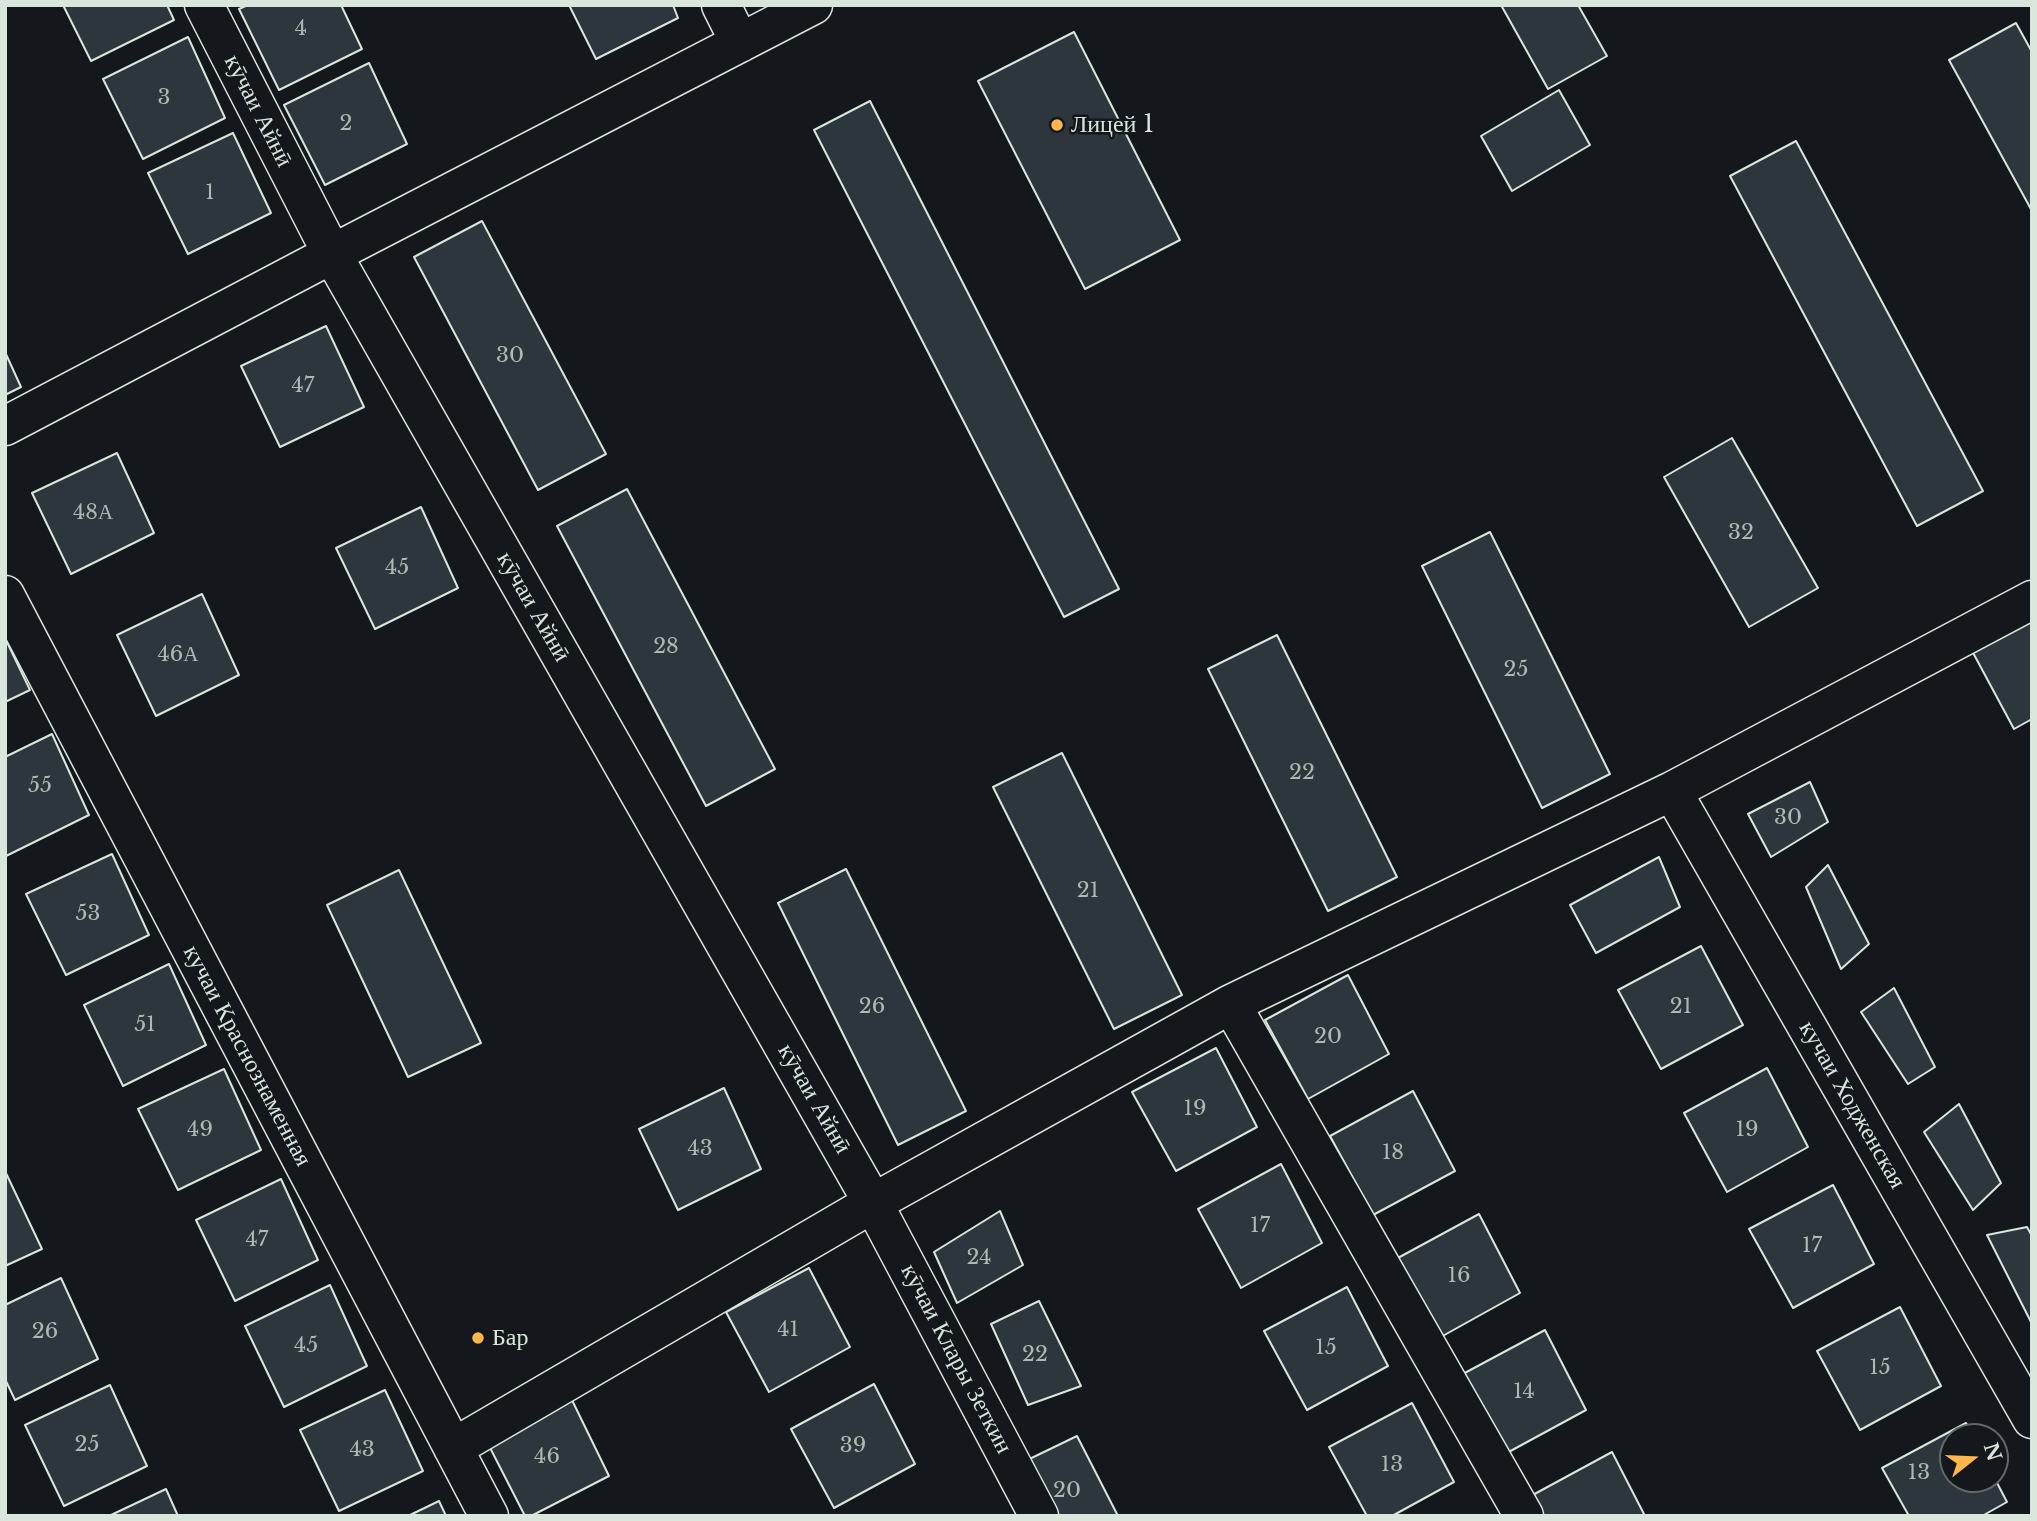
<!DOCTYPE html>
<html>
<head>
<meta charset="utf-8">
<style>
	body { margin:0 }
	#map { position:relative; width:2037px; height:1521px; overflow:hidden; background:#14181c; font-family:"Libre Baskerville",serif }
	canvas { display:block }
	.frame { position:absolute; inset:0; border:7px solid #d8e6dc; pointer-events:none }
	.north { position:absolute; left:1939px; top:1423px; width:70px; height:70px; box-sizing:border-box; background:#14181c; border:2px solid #626a69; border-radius:50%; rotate:72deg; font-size:19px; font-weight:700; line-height:28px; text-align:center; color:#d8e6dc }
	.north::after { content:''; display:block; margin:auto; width:24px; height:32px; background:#ffb74d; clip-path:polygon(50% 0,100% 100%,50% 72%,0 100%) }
</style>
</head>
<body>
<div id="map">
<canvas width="2037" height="1521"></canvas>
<div class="frame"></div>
<div class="north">N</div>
</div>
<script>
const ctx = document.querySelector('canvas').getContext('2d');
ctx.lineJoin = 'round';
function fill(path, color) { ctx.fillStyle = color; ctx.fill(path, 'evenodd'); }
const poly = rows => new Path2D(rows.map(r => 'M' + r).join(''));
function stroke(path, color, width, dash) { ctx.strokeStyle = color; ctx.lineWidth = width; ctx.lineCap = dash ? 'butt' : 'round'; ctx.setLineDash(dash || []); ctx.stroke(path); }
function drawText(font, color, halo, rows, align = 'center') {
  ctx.font = font + ' "Libre Baskerville",serif'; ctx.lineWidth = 5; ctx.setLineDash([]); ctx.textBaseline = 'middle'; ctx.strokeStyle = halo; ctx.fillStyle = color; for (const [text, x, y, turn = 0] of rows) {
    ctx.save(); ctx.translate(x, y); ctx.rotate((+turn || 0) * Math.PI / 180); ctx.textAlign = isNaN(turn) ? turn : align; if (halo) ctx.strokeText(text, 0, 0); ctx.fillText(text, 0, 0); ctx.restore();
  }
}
const building = poly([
	[63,5,167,5,174,20,91,61,63,5],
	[248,5,341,5,362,49,279,90,239,9,248,5],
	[569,5,673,5,678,18,596,59,569,5],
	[1501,5,1578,5,1607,56,1548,89,1501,5],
	[2016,23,2032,52,2032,211,1949,60,2016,23],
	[1074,32,1180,240,1085,289,978,81,1074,32],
	[188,37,225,118,143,159,103,79,188,37],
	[369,63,407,144,325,185,284,105,369,63],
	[1559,90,1590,145,1512,191,1481,136,1559,90],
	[870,101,1119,589,1064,617,814,130,870,101],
	[233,133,271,213,188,254,148,173,233,133],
	[1796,141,1983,491,1917,526,1730,176,1796,141],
	[482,221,606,454,538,490,414,257,482,221],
	[326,326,364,407,280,447,241,366,326,326],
	[5,352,21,387,5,395,5,352],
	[1732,438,1818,588,1749,627,1664,477,1732,438],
	[117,453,154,533,71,574,32,493,117,453],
	[627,489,775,769,706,806,557,526,627,489],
	[421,507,458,588,375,629,336,548,421,507],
	[1490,532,1610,774,1542,808,1422,566,1490,532],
	[202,594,239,675,156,716,117,635,202,594],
	[2032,617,2032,719,2014,729,1971,649,2032,617],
	[1277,635,1397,877,1328,911,1208,669,1277,635],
	[5,638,30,690,5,702,5,638],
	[52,734,89,815,6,856,5,757,52,734],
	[1062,753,1182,995,1114,1029,993,787,1062,753],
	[1810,782,1828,822,1771,857,1748,814,1810,782],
	[112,854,149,935,66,975,26,894,112,854],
	[1659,857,1680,907,1596,953,1570,905,1659,857],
	[1828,865,1869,944,1841,969,1806,887,1828,865],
	[846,869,966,1111,898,1145,778,903,846,869],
	[399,870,481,1043,408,1077,327,905,399,870],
	[1701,946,1743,1025,1661,1069,1618,990,1701,946],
	[169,964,206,1045,123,1086,84,1005,169,964],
	[1348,975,1389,1054,1308,1099,1265,1020,1348,975],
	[1894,988,1935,1067,1908,1084,1861,1012,1894,988],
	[1216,1048,1257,1127,1176,1171,1132,1092,1216,1048],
	[1767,1068,1808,1147,1727,1192,1684,1113,1767,1068],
	[224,1069,261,1150,178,1190,138,1109,224,1069],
	[724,1088,761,1169,678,1210,639,1129,724,1088],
	[1413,1091,1455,1171,1373,1215,1330,1136,1413,1091],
	[1959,1104,2001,1183,1973,1210,1924,1132,1959,1104],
	[1281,1164,1322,1243,1241,1288,1198,1209,1281,1164],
	[5,1171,42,1249,5,1266,5,1171],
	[281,1179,318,1260,235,1301,196,1220,281,1179],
	[1833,1185,1874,1264,1793,1308,1749,1229,1833,1185],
	[1000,1211,1023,1265,957,1303,934,1252,1000,1211],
	[1479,1214,1520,1293,1439,1338,1396,1259,1479,1214],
	[2027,1227,2032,1236,2032,1324,1987,1235,2027,1227],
	[809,1268,850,1347,769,1392,726,1312,809,1268],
	[61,1278,98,1359,15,1400,5,1379,5,1305,61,1278],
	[330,1285,367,1366,284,1407,245,1326,330,1285],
	[1347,1287,1388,1366,1307,1410,1264,1331,1347,1287],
	[1039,1301,1081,1386,1028,1405,991,1324,1039,1301],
	[1900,1307,1941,1386,1860,1430,1817,1351,1900,1307],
	[1545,1330,1586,1410,1505,1454,1461,1375,1545,1330],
	[874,1384,915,1464,834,1508,791,1429,874,1384],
	[110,1385,147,1466,64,1506,25,1425,110,1385],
	[385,1390,423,1471,339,1511,300,1430,385,1390],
	[570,1396,609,1476,531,1516,525,1516,485,1438,570,1396],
	[1412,1403,1454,1482,1392,1516,1367,1516,1329,1447,1412,1403],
	[1966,1423,1973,1437,1953,1437,1953,1479,1995,1479,2007,1502,1982,1516,1909,1516,1882,1468,1966,1423],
	[1077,1436,1118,1516,1043,1516,1015,1466,1077,1436],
	[1612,1452,1645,1516,1539,1516,1529,1497,1612,1452],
	[166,1489,178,1516,109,1516,166,1489],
	[439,1501,446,1516,408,1516,439,1501]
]);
const minor = poly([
	[204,5,332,254,873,1203,1039,1516],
	[721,5,740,43],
	[5,426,332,254,813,5],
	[5,595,489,1516],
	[1672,791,2032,1419],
	[1231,1004,1524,1516],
	[453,1448,873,1203,1231,1004,1672,791,2032,600]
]);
const markers = [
	[1057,125,7,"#ffb74d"],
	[478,1338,7,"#ffb74d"]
];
const numberNames = [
	["4",301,29],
	["3",164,98],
	["2",346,124],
	["1",210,193],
	["30",510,356],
	["47",303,386],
	["48А",93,513],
	["32",1741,533],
	["45",397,568],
	["28",666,647],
	["46А",178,655],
	["25",1516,670],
	["22",1302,773],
	["55",40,786],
	["30",1788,818],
	["21",1088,891],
	["53",88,914],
	["26",872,1007],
	["21",1681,1007],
	["51",145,1025],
	["20",1328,1037],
	["19",1195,1109],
	["49",200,1130],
	["19",1747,1130],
	["43",700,1149],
	["18",1393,1153],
	["17",1260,1226],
	["47",257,1240],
	["17",1812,1246],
	["24",979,1258],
	["16",1459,1276],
	["41",788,1330],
	["26",45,1332],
	["45",306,1346],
	["15",1326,1348],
	["22",1035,1355],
	["15",1880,1368],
	["14",1524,1392],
	["25",87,1445],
	["39",853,1446],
	["43",362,1450],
	["46",547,1457],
	["13",1392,1465],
	["13",1919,1473],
	["20",1067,1491]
];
const streetNames = [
	["кӯчаи Айнӣ",258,111,63],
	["кӯчаи Айнӣ",533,607,60],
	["кучаи Краснознаменная",247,1056,62],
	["кӯчаи Айнӣ",814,1099,60],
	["кучаи Ходженская",1852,1105,60],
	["кӯчаи Клары Зеткин",956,1359,62]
];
const poiNames = [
	["Лицей 1",1071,125],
	["Бар",492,1338]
];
fill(building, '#2c363c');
stroke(building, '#d8e6dc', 2);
stroke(minor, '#d8e6dc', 41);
stroke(minor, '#14181c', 38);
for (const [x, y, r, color] of markers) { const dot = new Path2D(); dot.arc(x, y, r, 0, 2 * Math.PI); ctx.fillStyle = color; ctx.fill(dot); stroke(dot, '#14181c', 2.5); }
drawText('21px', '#adbab4', null, numberNames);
drawText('24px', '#d8e6dc', '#14181c', streetNames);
drawText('24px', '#d8e6dc', '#14181c', poiNames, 'left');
</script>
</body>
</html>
